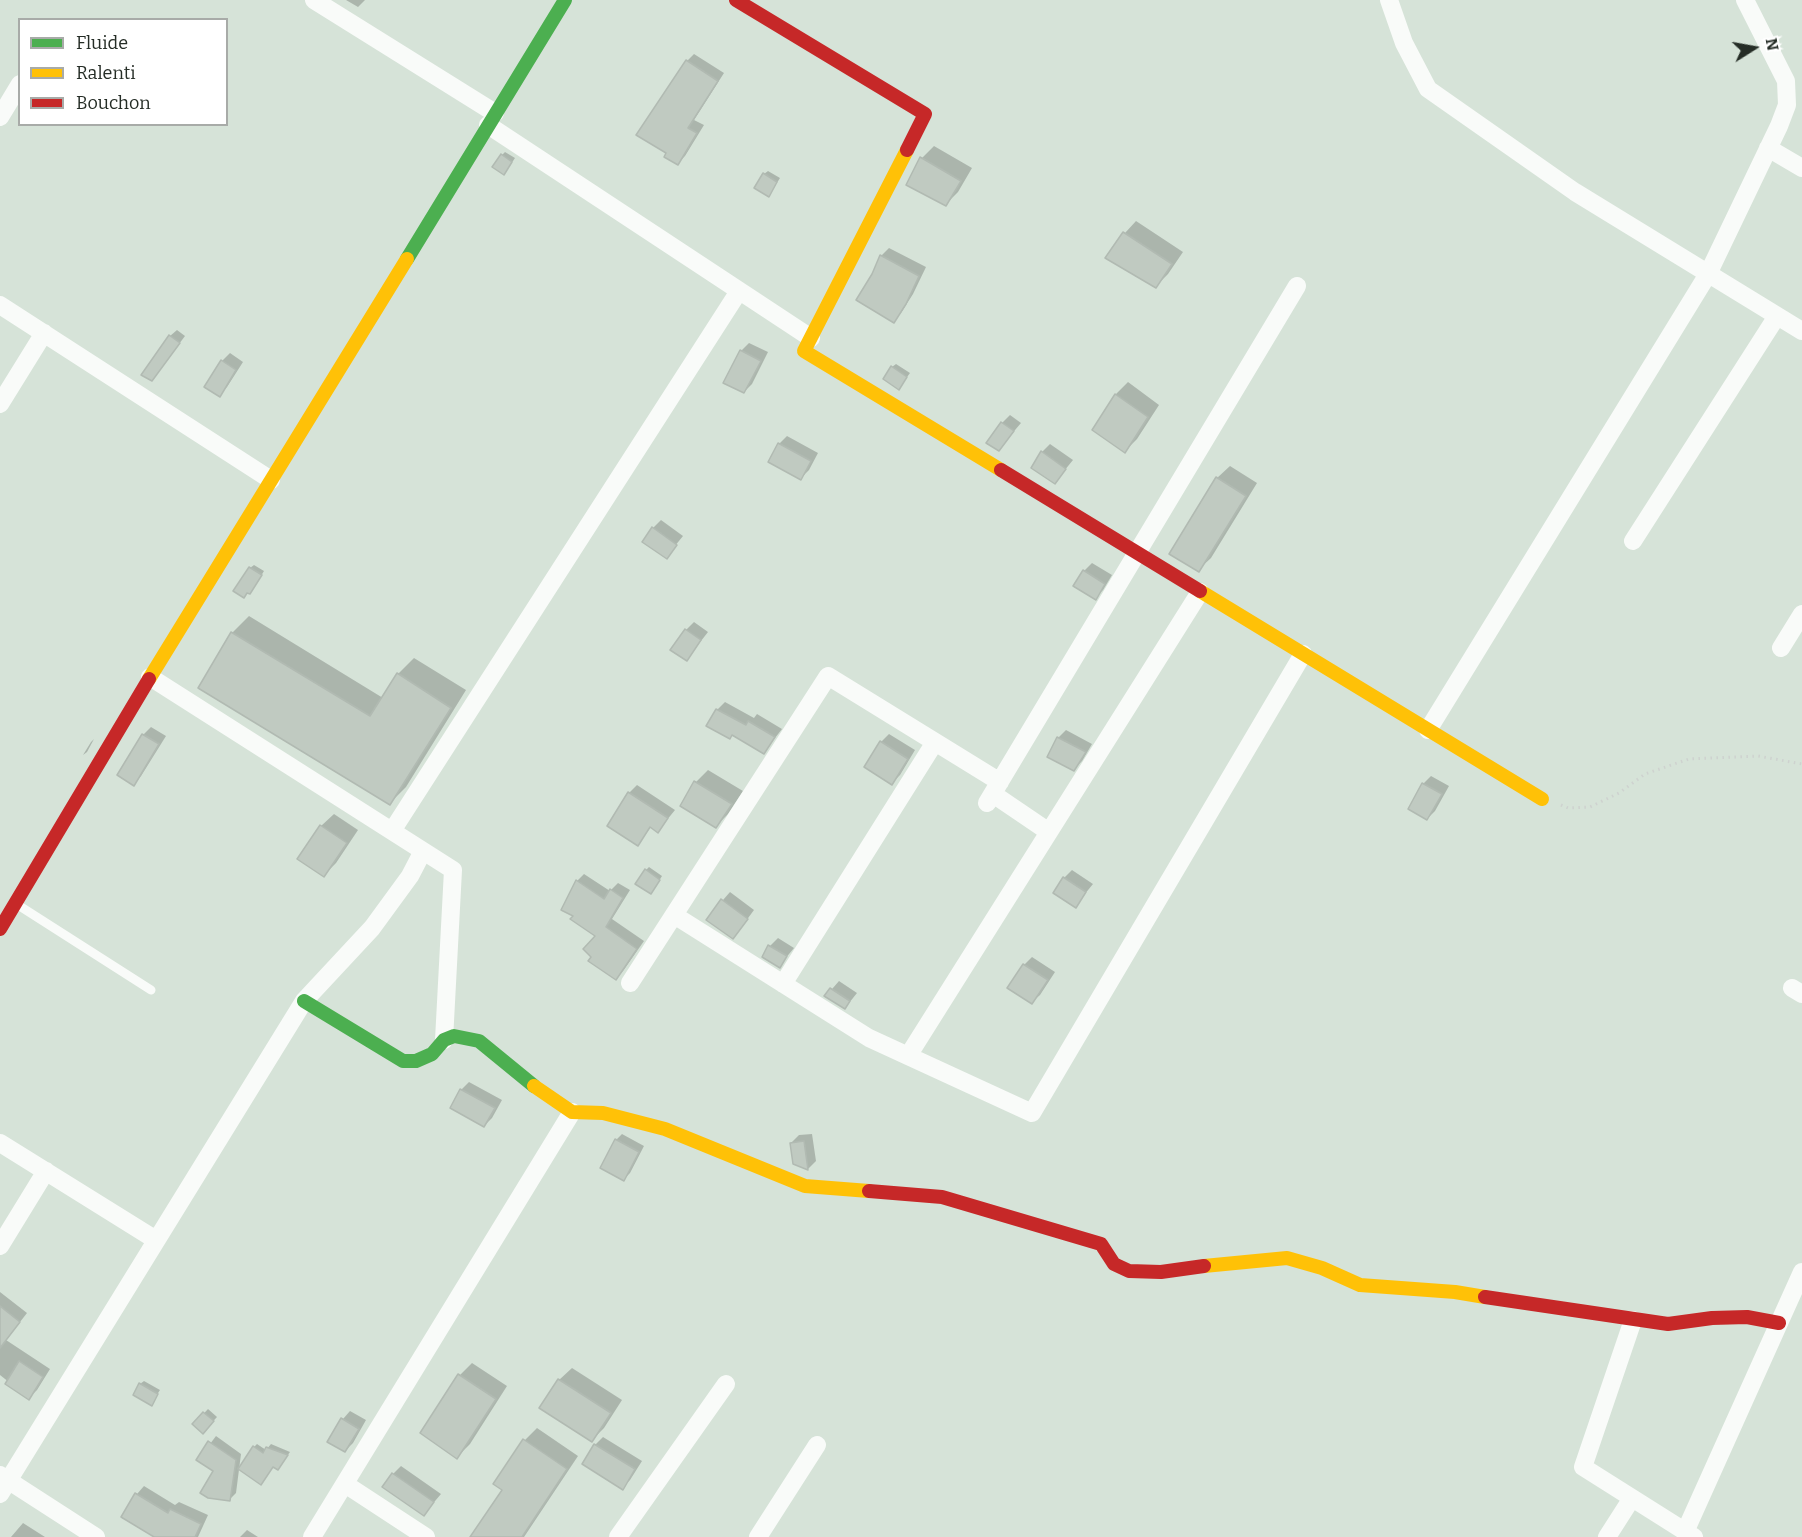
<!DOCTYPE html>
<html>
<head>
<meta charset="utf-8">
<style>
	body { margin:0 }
	#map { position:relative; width:1802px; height:1537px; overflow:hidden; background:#d6e3d8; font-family:Bitter,serif }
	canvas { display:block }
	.legend { position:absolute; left:18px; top:18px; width:210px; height:108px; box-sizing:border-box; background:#fff; border:2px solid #a8aba8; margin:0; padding:8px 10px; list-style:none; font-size:18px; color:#252d26 }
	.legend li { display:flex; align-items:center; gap:12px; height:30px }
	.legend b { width:30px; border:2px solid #a8aba8 }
	.north { position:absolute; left:1724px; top:18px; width:60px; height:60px; -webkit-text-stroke:4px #fff; paint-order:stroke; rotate:79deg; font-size:16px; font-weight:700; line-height:24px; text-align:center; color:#252d26 }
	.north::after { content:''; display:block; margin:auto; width:21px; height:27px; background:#252d26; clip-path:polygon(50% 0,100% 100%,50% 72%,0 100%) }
</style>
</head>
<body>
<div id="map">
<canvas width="1802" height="1537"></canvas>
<ul class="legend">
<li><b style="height:8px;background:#4caf50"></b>Fluide</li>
<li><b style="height:8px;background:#ffc107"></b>Ralenti</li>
<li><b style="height:8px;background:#c62828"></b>Bouchon</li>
</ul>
<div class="north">N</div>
</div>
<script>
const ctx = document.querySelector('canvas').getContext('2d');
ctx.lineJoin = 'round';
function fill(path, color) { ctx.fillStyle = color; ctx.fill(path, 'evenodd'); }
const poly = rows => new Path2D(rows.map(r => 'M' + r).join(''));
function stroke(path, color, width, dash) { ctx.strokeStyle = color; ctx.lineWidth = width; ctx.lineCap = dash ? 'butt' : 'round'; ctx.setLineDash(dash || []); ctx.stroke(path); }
const shadow = poly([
	[346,0,365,0,358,7],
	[694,54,724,73,694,120,704,125,685,156,678,163,687,61],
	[934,146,972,168,958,192,946,204,922,158],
	[505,152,515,158,507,170,502,155],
	[768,171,780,178,772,191,764,174],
	[1136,221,1183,252,1168,274,1156,286,1125,233],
	[889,248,926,267,913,294,901,313,893,321,873,275,881,256],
	[177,330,185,336,152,380,170,336],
	[749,343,768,352,752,384,744,392,725,382,741,351],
	[230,353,243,362,227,387,219,395,222,361],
	[896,364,910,373,902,384,892,367],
	[1128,382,1159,405,1137,439,1125,451,1094,430,1116,394],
	[1010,415,1021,423,999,449,1002,423],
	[787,436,818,453,809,470,801,478,779,444],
	[1050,444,1073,460,1055,482,1042,452],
	[1230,466,1257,483,1211,558,1198,570,1217,478],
	[661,520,683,536,666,557,653,528],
	[1092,563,1112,575,1103,590,1095,598,1084,571],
	[254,565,264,571,253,589,250,568],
	[249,616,383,698,398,674,414,658,466,690,406,787,390,803,200,687,232,633],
	[694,622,708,632,687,659,686,630],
	[725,702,754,718,757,714,782,729,764,752,717,710],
	[151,727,166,736,141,776,134,784,143,735],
	[1066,730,1092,744,1082,761,1074,769,1058,738],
	[889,734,915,750,900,775,892,783,881,742],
	[94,739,87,752,83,755,91,742],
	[708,770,743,791,728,814,716,826,696,782],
	[1431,776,1449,786,1435,811,1427,819,1423,784],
	[637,785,675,810,658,831,651,827,638,844,629,793],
	[334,814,358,830,336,863,324,875,299,859,321,826],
	[649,867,662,876,654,889,646,870],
	[1072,870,1093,884,1075,906,1064,878],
	[584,874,610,891,618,883,630,890,612,919,644,941,623,971,616,978,598,936,575,915,577,881],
	[730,892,754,910,740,929,723,900],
	[778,938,794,948,779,966,770,946],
	[1032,957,1055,972,1040,995,1032,1002,1009,987,1024,965],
	[839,981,857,993,845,1008,826,996],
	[469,1082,502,1100,492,1118,484,1126,452,1107,461,1090],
	[622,1134,644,1146,630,1173,624,1179,616,1140],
	[812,1134,816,1161,808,1169,794,1163,791,1143,799,1135],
	[0,1292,27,1313,6,1340,50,1369,37,1390,29,1398,0,1375],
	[472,1363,507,1386,470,1444,457,1457,422,1433,460,1375],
	[572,1368,622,1400,604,1428,592,1440,542,1407,559,1380],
	[144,1381,160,1390,151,1404,140,1384],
	[208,1409,217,1417,203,1432,194,1424],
	[350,1411,366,1420,353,1443,345,1451,343,1419],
	[537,1428,578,1456,524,1537,475,1537,504,1490,495,1484,525,1440],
	[216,1436,241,1454,236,1493,230,1499,215,1471,198,1460],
	[603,1437,642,1461,630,1480,622,1488,595,1445],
	[257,1444,266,1450,271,1444,290,1452,278,1468,254,1447],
	[401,1466,441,1494,424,1514,393,1474],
	[144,1486,175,1505,179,1502,208,1515,198,1537,157,1537,137,1494],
	[23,1523,45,1537,11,1537],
	[247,1530,258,1537,240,1537]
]);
const building = poly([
	[686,60,718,81,688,128,697,133,678,165,664,157,666,153,636,135,686,60],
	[501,154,512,162,504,175,492,167,501,154],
	[920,157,961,181,946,206,906,185,920,157],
	[763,173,777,182,769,197,754,188,763,173],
	[1123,232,1172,264,1156,288,1105,258,1123,232],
	[880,255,919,276,906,304,894,323,856,300,872,274,880,255],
	[169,335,180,343,152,381,141,375,169,335],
	[740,350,761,361,744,393,723,383,740,350],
	[221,360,236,370,220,397,204,387,221,360],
	[891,366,907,377,899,390,883,379,891,366],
	[1115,394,1148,417,1125,453,1092,430,1115,394],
	[1001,422,1014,431,999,451,986,443,1001,422],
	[778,443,811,461,801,480,768,462,778,443],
	[1041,451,1066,469,1055,484,1031,468,1041,451],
	[1216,477,1246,496,1199,572,1169,554,1216,477],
	[652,527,677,545,667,559,642,542,652,527],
	[249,567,262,575,250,594,247,593,244,598,233,591,249,567],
	[1083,570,1105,584,1096,600,1073,586,1083,570],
	[685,629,701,640,687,661,670,650,685,629],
	[231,632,370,716,397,673,451,708,390,805,198,688,231,632],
	[716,709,746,725,748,721,775,737,764,754,732,735,730,739,706,726,716,709],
	[142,734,159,744,134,786,117,775,142,734],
	[1057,737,1086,752,1074,771,1047,757,1057,737],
	[880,741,908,759,892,785,864,767,880,741],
	[694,781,732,804,716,828,680,806,694,781],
	[1422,783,1442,794,1427,820,1408,809,1422,783],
	[628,792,668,818,658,833,650,827,638,846,607,826,628,792],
	[320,825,347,843,324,877,297,859,320,825],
	[645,869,660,880,651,894,635,884,645,869],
	[1063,877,1086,892,1076,908,1053,893,1063,877],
	[576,880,604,899,610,889,623,898,606,927,637,949,616,980,588,961,591,957,583,949,595,936,570,919,573,916,561,910,576,880],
	[721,899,748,919,733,939,706,920,721,899],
	[768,945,787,956,780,968,762,957,768,945],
	[1023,964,1048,980,1032,1004,1007,988,1023,964],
	[830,988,850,1001,845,1009,824,996,830,988],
	[460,1089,495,1108,484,1127,450,1108,460,1089],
	[615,1139,639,1152,624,1181,600,1168,615,1139],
	[804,1141,808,1170,793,1164,790,1143,804,1141],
	[0,1306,20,1322,0,1348,0,1306],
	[19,1361,43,1377,29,1400,5,1384,19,1361],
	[458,1374,496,1399,457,1459,420,1433,458,1374],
	[558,1379,611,1413,592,1442,539,1408,558,1379],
	[139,1383,158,1394,152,1406,133,1395,139,1383],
	[203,1412,214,1421,203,1434,192,1424,203,1412],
	[341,1418,359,1429,345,1452,327,1442,341,1418],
	[523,1439,567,1469,522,1537,470,1537,502,1490,493,1484,523,1439],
	[208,1441,236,1460,230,1501,208,1498,200,1493,213,1471,196,1460,208,1441],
	[594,1444,635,1469,623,1490,582,1464,594,1444],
	[253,1446,263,1453,266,1447,288,1455,278,1470,273,1467,261,1485,238,1469,253,1446],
	[392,1473,434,1502,424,1516,382,1487,392,1473],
	[135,1493,168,1513,170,1509,201,1524,195,1537,154,1537,121,1517,135,1493]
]);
const path = poly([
	[1561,805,1568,808,1590,807,1619,793,1645,774,1689,759,1758,756,1802,764]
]);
const lane = poly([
	[18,905,151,990]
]);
const street = poly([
	[314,0,495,113],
	[1389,0,1404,43,1428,89,1575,192,1802,331],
	[0,117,20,84],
	[488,125,811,338],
	[1768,148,1802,168],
	[0,305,271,480],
	[0,404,44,333],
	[1633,541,1777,316],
	[1781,648,1802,614],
	[150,677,453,870,444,1040],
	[1428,730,1708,274,1779,126,1787,105,1786,81,1745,0],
	[993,794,1049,832],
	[987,803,1297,286],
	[392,831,739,291],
	[674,915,869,1038,1032,1113,1303,654],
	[630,983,828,676,1000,782],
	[783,984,935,742],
	[1792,988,1802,994],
	[908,1056,1200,592],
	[0,1143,156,1240],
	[0,1246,46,1171],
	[1633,1320,1583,1467,1694,1537],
	[0,1475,96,1537],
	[345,1484,426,1537],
	[0,1494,304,1001,372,928,410,876,423,851],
	[1685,1532,1802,1272],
	[312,1537,572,1112],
	[618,1537,726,1384],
	[758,1537,817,1445],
	[1607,1537,1632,1498]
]);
const fast = poly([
	[407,259,565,0],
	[304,1001,403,1061,416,1061,432,1054,444,1040,454,1036,479,1041,534,1086]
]);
const slow = poly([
	[907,150,804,351,1001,470],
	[1200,591,1542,799],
	[149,679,407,259],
	[534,1086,572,1112,603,1113,665,1129,805,1186,869,1191],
	[1204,1266,1287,1258,1322,1268,1360,1285,1455,1292,1485,1297]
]);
const jam = poly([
	[736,0,925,114,907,150],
	[1001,470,1200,591],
	[0,929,149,679],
	[869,1191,942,1197,1101,1244,1114,1264,1129,1271,1161,1272,1204,1266],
	[1485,1297,1668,1324,1712,1318,1747,1317,1779,1323]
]);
fill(shadow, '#0003');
fill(building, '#c0cac1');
stroke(building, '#b1bab2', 1.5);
stroke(path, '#ced2cf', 3, [1.5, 4.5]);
stroke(lane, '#f9fbf9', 9);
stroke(street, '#f9fbf9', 18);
stroke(fast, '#4caf50', 14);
stroke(slow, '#ffc107', 14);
stroke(jam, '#c62828', 14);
</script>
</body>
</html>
